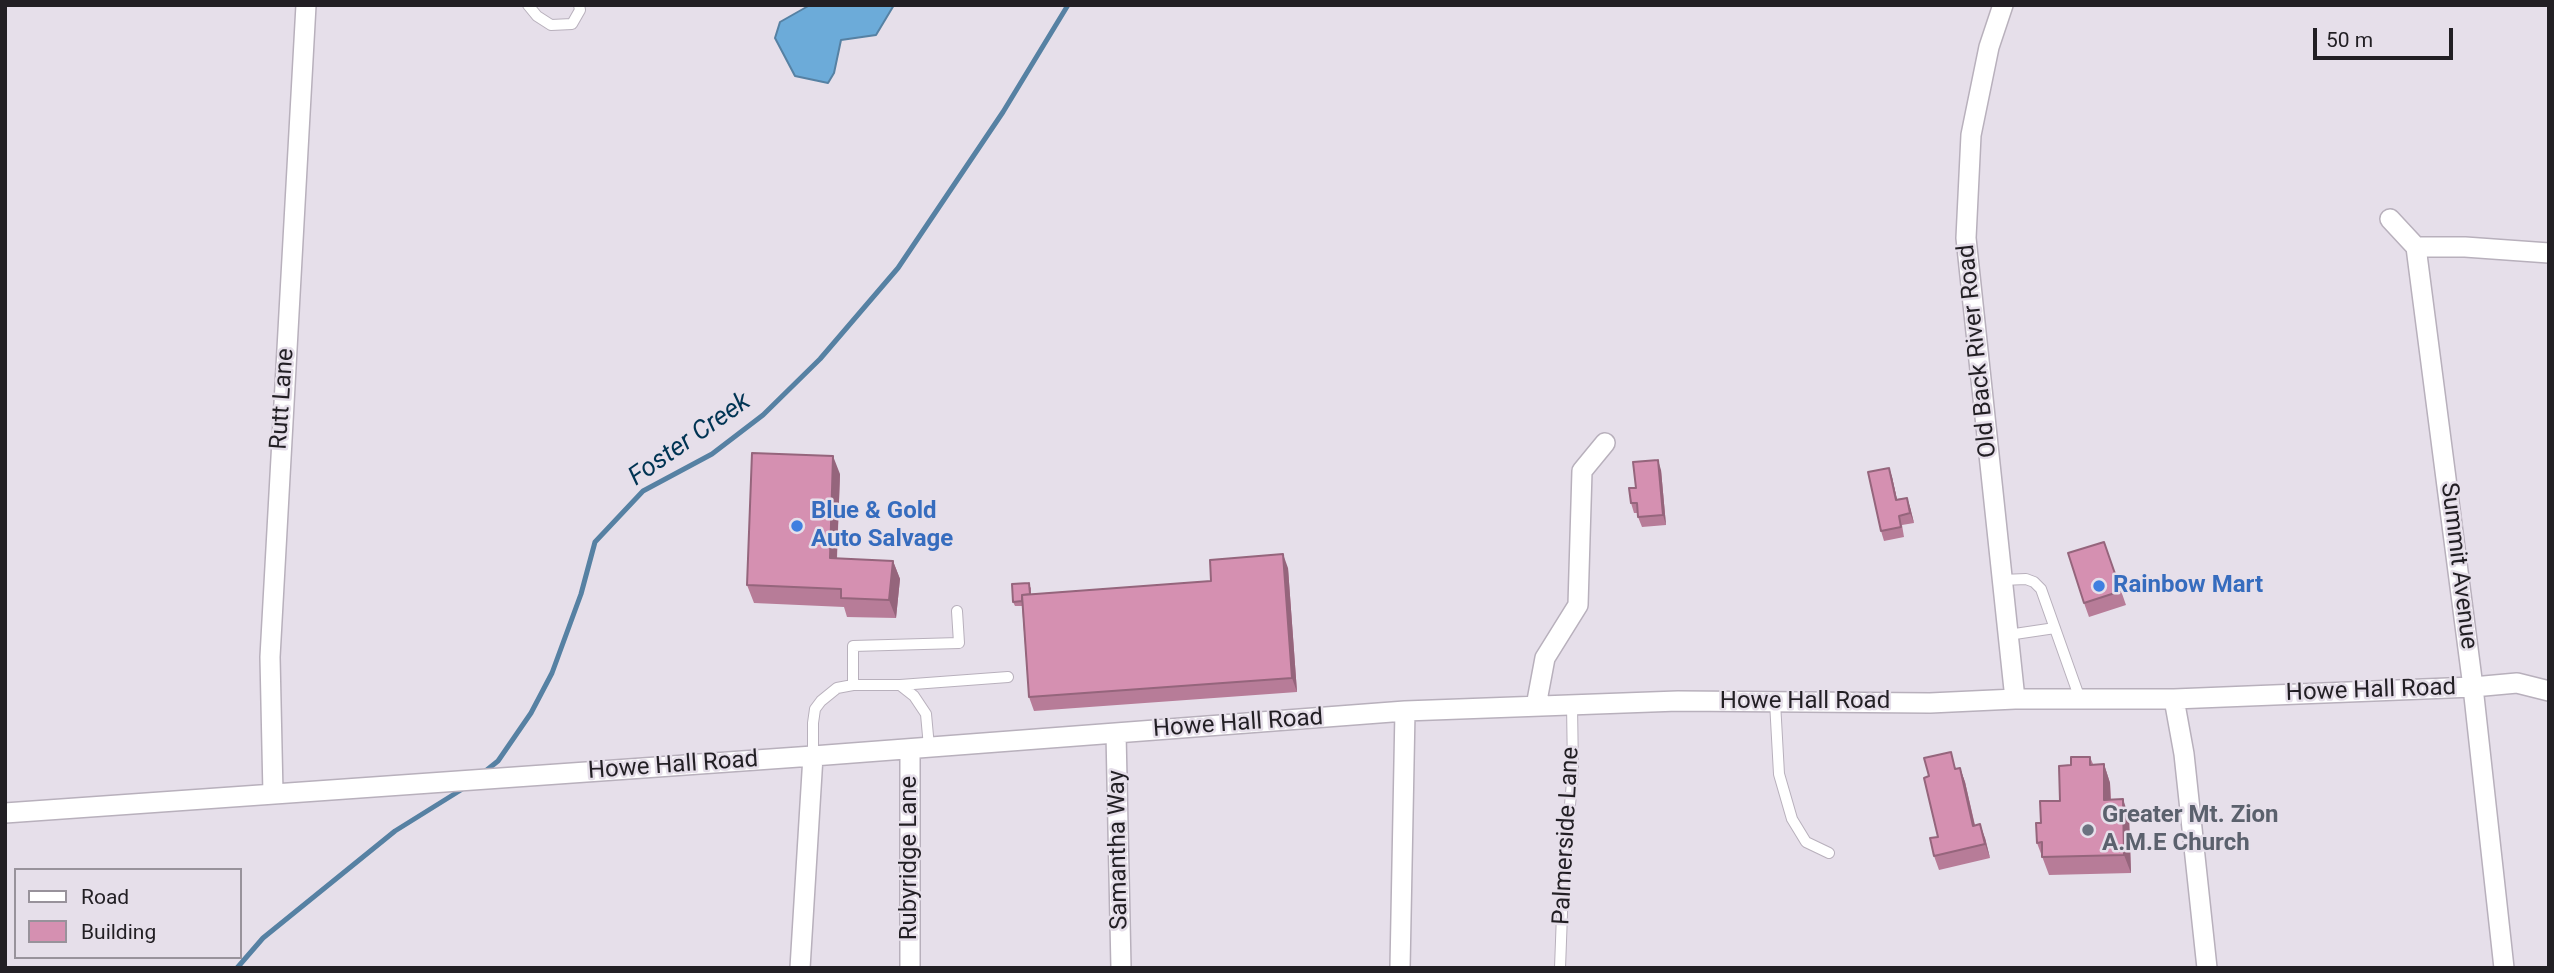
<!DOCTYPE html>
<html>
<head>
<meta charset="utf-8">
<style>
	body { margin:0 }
	#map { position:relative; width:2554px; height:973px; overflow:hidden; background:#e6dfea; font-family:Roboto,sans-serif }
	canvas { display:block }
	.frame { position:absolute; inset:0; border:7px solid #221f24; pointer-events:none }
	.legend { position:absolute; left:14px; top:868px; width:228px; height:91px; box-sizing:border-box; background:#e6dfea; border:2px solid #98929b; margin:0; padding:9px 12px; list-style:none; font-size:21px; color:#221f24 }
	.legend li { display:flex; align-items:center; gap:14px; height:35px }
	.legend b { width:35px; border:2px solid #98929b }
	.scale { position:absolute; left:2313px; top:28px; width:140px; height:32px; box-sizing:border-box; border:4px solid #221f24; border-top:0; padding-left:9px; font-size:21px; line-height:24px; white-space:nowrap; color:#221f24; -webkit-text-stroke:5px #e6dfea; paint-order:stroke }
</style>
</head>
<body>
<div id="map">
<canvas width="2554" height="973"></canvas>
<div class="frame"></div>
<ul class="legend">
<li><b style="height:9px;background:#fff"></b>Road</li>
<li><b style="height:19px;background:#d590b1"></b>Building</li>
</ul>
<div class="scale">50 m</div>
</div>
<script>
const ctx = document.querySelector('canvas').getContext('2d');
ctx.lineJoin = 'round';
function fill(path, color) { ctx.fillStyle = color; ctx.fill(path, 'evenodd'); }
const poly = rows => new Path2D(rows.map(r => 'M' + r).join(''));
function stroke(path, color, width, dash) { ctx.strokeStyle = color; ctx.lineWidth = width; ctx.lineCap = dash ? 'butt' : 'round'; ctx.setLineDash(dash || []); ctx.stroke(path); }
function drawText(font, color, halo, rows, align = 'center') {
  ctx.font = font + ' Roboto,sans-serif'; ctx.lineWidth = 5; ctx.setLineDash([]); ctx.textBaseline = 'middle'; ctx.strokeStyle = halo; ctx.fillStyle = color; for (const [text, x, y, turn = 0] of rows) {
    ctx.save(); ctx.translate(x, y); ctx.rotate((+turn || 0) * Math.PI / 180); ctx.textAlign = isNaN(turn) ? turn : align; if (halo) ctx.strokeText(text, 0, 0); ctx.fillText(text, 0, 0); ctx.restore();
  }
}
const water = poly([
	[810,5,894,5,876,35,841,40,834,73,828,83,795,76,775,38,780,22,810,5]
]);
const stream = poly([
	[483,773,498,761,531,713,552,673,581,594,595,542,643,491,712,454,763,415,820,359,898,268,1003,112,1068,5],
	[237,968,263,938,395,831,464,788]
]);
const lane = poly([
	[528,5,537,16,551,25,572,24,580,10,579,5],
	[2002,580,2026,579,2034,582,2041,589,2080,699],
	[2008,635,2055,628],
	[853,685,853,646,959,643,957,611],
	[900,685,1008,677],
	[1775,702,1779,774,1792,819,1806,842,1829,853],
	[813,756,813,723,815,709,821,701,837,688,853,685,900,685,914,696,926,714,929,747],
	[1560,968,1563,887,1573,770,1572,705]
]);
const street = poly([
	[2003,5,1989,47,1971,135,1966,238,2015,699],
	[2390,219,2416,247],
	[2416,247,2473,687,2504,968],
	[2416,247,2465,247,2549,253],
	[2174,699,2184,754,2207,968],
	[1536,706,1545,658,1578,605,1582,471,1605,443],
	[1116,733,1121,968],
	[910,749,910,968],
	[273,794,270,657,306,5],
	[5,813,813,756,1405,711,1678,701,1930,703,2015,699,2174,699,2473,687,2517,683,2549,691],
	[800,968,813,756],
	[1400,968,1405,711]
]);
const wall = poly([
	[1889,468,1892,477,1897,499,1907,498,1910,507,1914,523,1902,525,1904,537,1884,541,1881,531],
	[1661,470,1666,525,1642,527,1638,517,1638,513,1634,513,1631,503,1636,488],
	[840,474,837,559,893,561,900,579,896,618,847,617,844,607,754,603,747,585],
	[2104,542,2126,605,2089,617,2084,603],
	[1288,568,1297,692,1034,711,1029,697,1022,606,1015,606,1013,602,1031,587,1031,594,1211,581],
	[2090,757,2093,764,2104,764,2110,783,2111,799,2129,817,2131,873,2049,875,2037,843,2041,823,2060,801,2071,765],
	[1957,768,1960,768,1965,782,1975,825,1985,838,1990,858,1939,870,1934,856,1938,837]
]);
const shadedWall = poly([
	[833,456,840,474,836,577,830,558],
	[1658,460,1661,470,1666,525,1663,515],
	[1889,468,1892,477,1899,509,1896,500],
	[1907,498,1910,507,1914,523,1910,513],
	[1283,554,1288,568,1297,692,1292,678],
	[893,561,900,579,896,618,889,600],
	[2104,764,2110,783,2111,818,2104,800],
	[1960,768,1965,782,1978,840,1973,826],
	[2123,799,2129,817,2131,873,2124,855],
	[1980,824,1985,838,1990,858,1985,844]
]);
const building = poly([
	[752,453,833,456,830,558,893,561,889,600,841,598,841,589,747,585,752,453],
	[1658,460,1663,515,1638,517,1637,503,1631,503,1629,488,1636,488,1633,462,1658,460],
	[1889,468,1896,500,1907,498,1910,513,1899,516,1901,527,1881,531,1868,472,1889,468],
	[2104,542,2121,591,2084,603,2068,553,2104,542],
	[1283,554,1292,678,1029,697,1022,595,1211,581,1210,560,1283,554],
	[1029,583,1030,594,1022,595,1022,601,1013,602,1012,584,1029,583],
	[1951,752,1955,769,1960,768,1973,826,1980,824,1985,844,1934,856,1930,838,1938,837,1924,778,1929,776,1924,758,1951,752],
	[2071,757,2090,757,2090,765,2104,764,2104,800,2123,799,2124,855,2042,857,2042,842,2037,843,2036,823,2041,823,2040,801,2060,801,2059,766,2071,765,2071,757]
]);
const markers = [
	[797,526,7,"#3f7fe0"],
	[2099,586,7,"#3f7fe0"],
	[2088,830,7,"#6b7280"]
];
const streetNames = [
	["Old Back River Road",1978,351,-96],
	["Rutt Lane",283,399,-86],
	["Summit Avenue",2458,566,83],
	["Howe Hall Road",2371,691,-2],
	["Howe Hall Road",1805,702],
	["Howe Hall Road",1238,724,-4],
	["Howe Hall Road",673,766,-4],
	["Palmerside Lane",1567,836,-87],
	["Samantha Way",1119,850,-91],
	["Rubyridge Lane",910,858,-90]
];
const shopNames = [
	["Blue & Gold",811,512],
	["Auto Salvage",811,540],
	["Rainbow Mart",2113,586]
];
const worshipNames = [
	["Greater Mt. Zion",2102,816],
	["A.M.E Church",2102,844]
];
const waterNames = [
	["Foster Creek",690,440,-35]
];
fill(water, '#6cabd9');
stroke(water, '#5681a3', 2);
stroke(stream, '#5681a3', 5);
stroke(lane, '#b8b0bc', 12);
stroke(street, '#b8b0bc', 22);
stroke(lane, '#fff', 10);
stroke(street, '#fff', 19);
fill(wall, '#b77c98');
fill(shadedWall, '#95657c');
fill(building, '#d590b1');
stroke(building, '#95657c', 2);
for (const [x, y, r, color] of markers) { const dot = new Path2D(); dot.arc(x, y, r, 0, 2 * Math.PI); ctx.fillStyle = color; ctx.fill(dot); stroke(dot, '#e6dfea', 2.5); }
drawText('24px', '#221f24', '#e6dfea', streetNames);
drawText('bold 24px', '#366cbe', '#e6dfea', shopNames, 'left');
drawText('bold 24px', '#5b616d', '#e6dfea', worshipNames, 'left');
drawText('italic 26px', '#003453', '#e6dfea', waterNames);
</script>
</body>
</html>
